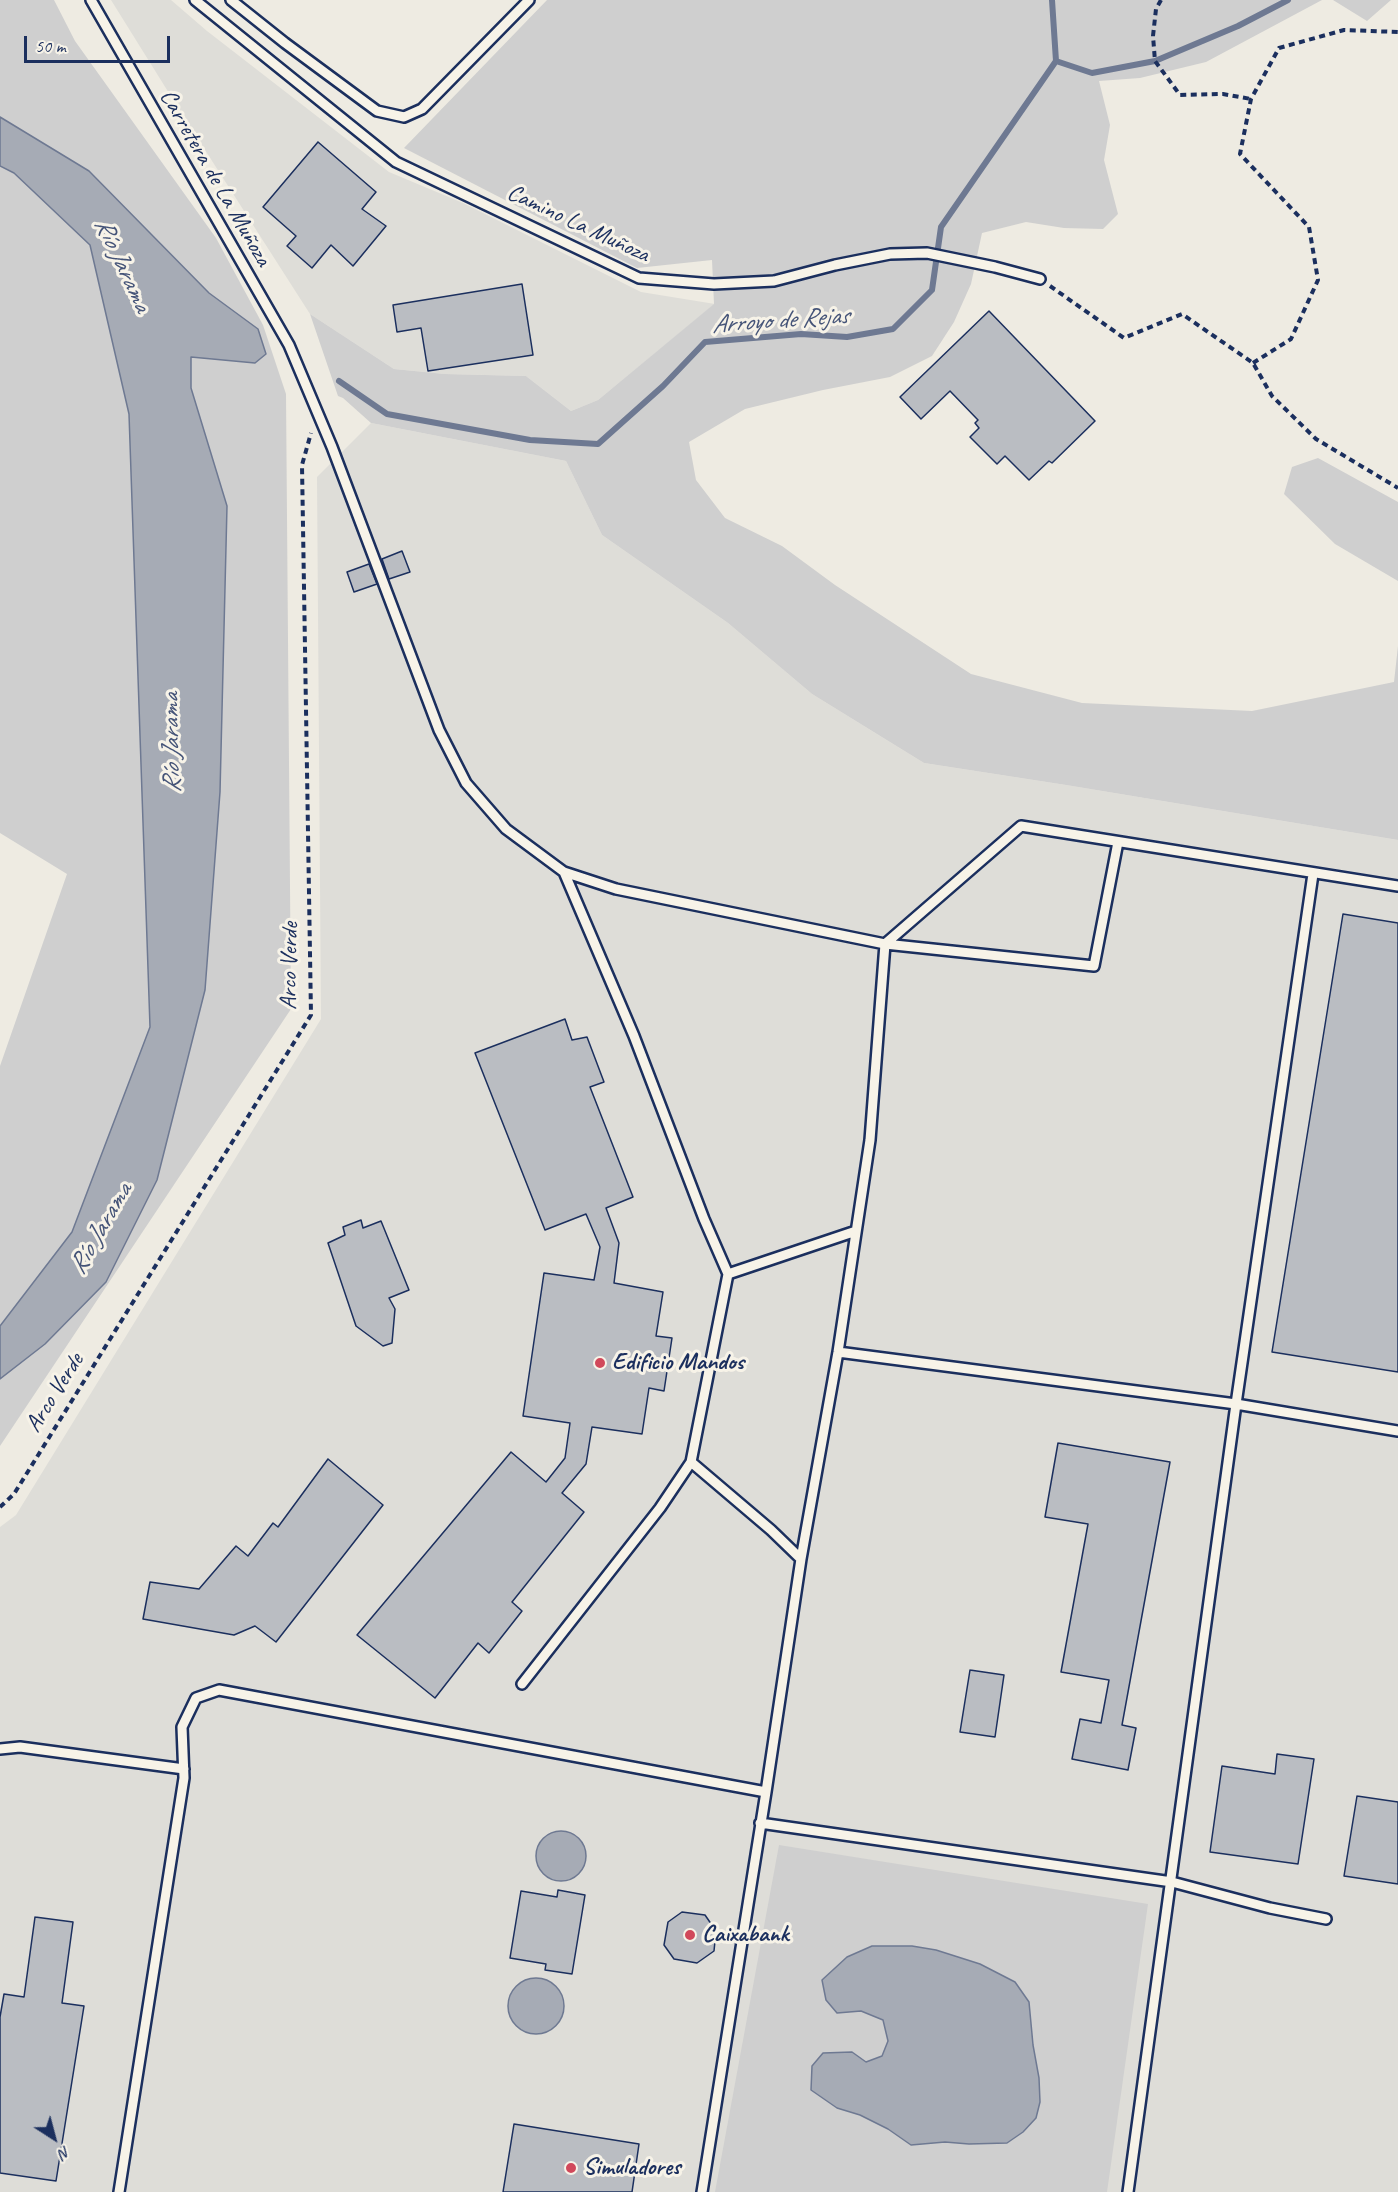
<!DOCTYPE html>
<html>
<head>
<meta charset="utf-8">
<style>
	body { margin:0 }
	#map { position:relative; width:1398px; height:2192px; overflow:hidden; background:#eeebe2; font-family:Caveat,sans-serif }
	canvas { display:block }
	.north { position:absolute; left:24px; top:2108px; width:60px; height:60px; -webkit-text-stroke:4px #f7f3e8; paint-order:stroke; rotate:144deg; font-size:16px; font-weight:700; line-height:24px; text-align:center; color:#1b2f5e }
	.north::after { content:''; display:block; margin:auto; width:21px; height:27px; background:#1b2f5e; clip-path:polygon(50% 0,100% 100%,50% 72%,0 100%) }
	.scale { position:absolute; left:24px; top:36px; width:146px; height:27px; box-sizing:border-box; border:3px solid #1b2f5e; border-top:0; padding-left:8px; font-size:18px; line-height:21px; white-space:nowrap; color:#1b2f5e; -webkit-text-stroke:4px #f7f3e8; paint-order:stroke }
</style>
</head>
<body>
<div id="map">
<canvas width="1398" height="2192"></canvas>
<div class="north">N</div>
<div class="scale">50 m</div>
</div>
<script>
const ctx = document.querySelector('canvas').getContext('2d');
ctx.lineJoin = 'round';
function fill(path, color) { ctx.fillStyle = color; ctx.fill(path, 'evenodd'); }
const poly = rows => new Path2D(rows.map(r => 'M' + r).join(''));
function stroke(path, color, width, dash) { ctx.strokeStyle = color; ctx.lineWidth = width; ctx.lineCap = dash ? 'butt' : 'round'; ctx.setLineDash(dash || []); ctx.stroke(path); }
function drawText(font, color, halo, rows, align = 'center') {
  ctx.font = font + ' Caveat,sans-serif'; ctx.lineWidth = 6; ctx.setLineDash([]); ctx.textBaseline = 'middle'; ctx.strokeStyle = halo; ctx.fillStyle = color; for (const [text, x, y, turn = 0] of rows) {
    ctx.save(); ctx.translate(x, y); ctx.rotate((+turn || 0) * Math.PI / 180); ctx.textAlign = isNaN(turn) ? turn : align; if (halo) ctx.strokeText(text, 0, 0); ctx.fillText(text, 0, 0); ctx.restore();
  }
}
const built = poly([
	[111,0,171,0,207,31,389,172,463,203,641,292,715,304,598,400,571,411,526,376,445,374,394,369,310,314,182,114],
	[371,423,566,461,602,535,728,623,812,694,924,763,1066,785,1398,840,1398,2192,0,2192,0,1527,16,1515,321,1019,317,477]
]);
const green = poly([
	[0,0,54,0,75,41,216,238,263,325,286,394,291,1009,0,1446,0,1066,67,874,0,833],
	[547,0,1322,0,1206,62,1140,78,1099,81,1110,125,1104,160,1118,214,1103,229,1064,228,1026,222,982,233,971,284,954,322,932,356,890,377,823,390,745,409,689,442,696,480,725,518,782,546,835,585,971,674,1082,703,1252,711,1394,682,1398,646,1398,840,1066,785,924,763,812,694,728,623,602,535,566,461,371,423,343,398,338,396,310,314,394,369,445,374,526,376,571,411,598,400,714,304,712,260,637,268,404,148],
	[1333,0,1391,0,1367,21],
	[1318,458,1398,502,1398,581,1335,544,1284,494,1292,467],
	[779,1845,1148,1904,1107,2192,715,2192],
	[912,1946,936,1950,980,1964,1029,2002,1033,2045,1039,2078,969,2144,945,2142,911,2145,888,2129,860,2115,837,2108,852,2052,866,2062,882,2056,888,2041,883,2020,861,2011]
]);
const water = poly([
	[0,117,89,171,209,293,258,329,266,354,255,363,191,357,191,388,227,506,220,792,205,990,157,1180,106,1282,45,1344,0,1379,0,1326,72,1232,150,1027,129,414,90,245,14,173,0,166,0,117],
	'536 1856a25 25 0 1 1 50 0a25 25 0 1 1-50 0Z',
	[872,1946,912,1946,936,1950,980,1964,1015,1982,1029,2002,1033,2045,1039,2078,1040,2102,1036,2118,1023,2132,1007,2143,969,2144,945,2142,911,2145,888,2129,860,2115,837,2108,811,2090,812,2066,823,2053,852,2052,866,2062,882,2056,888,2041,883,2020,861,2011,837,2013,826,2000,822,1980,847,1957,872,1946],
	'508 2006a28 28 0 1 1 56 0a28 28 0 1 1-56 0Z'
]);
const stream = poly([
	[1056,61,1092,73,1155,61,1238,26,1288,0],
	[339,381,387,414,530,440,598,444,663,386,705,342,801,334,847,337,893,329,932,290,941,227,1056,61,1052,0]
]);
const building = poly([
	[318,142,376,192,362,209,386,226,353,266,331,245,312,268,287,246,296,236,263,207,318,142],
	[522,284,533,355,428,371,421,328,397,332,393,305,522,284],
	[989,311,1095,421,1052,463,1049,461,1029,480,1005,456,997,464,970,437,979,428,975,423,978,420,950,391,921,419,900,397,989,311],
	[402,551,410,572,389,579,382,559,402,551],
	[369,564,377,584,354,592,347,572,369,564],
	[1343,914,1398,923,1398,1372,1272,1352,1343,914],
	[565,1019,572,1040,587,1037,604,1082,590,1087,633,1197,606,1208,619,1243,614,1283,663,1292,656,1336,672,1338,664,1391,649,1388,642,1434,592,1427,586,1464,562,1493,584,1512,512,1602,522,1611,489,1653,478,1643,435,1698,357,1635,511,1452,546,1482,565,1458,570,1423,523,1416,544,1273,594,1280,600,1247,586,1214,545,1230,475,1053,565,1019],
	[361,1220,363,1228,381,1221,409,1290,389,1298,395,1309,392,1343,383,1346,356,1326,328,1243,345,1235,343,1227,361,1220],
	[1058,1443,1170,1462,1122,1725,1136,1728,1128,1770,1072,1759,1080,1719,1101,1723,1109,1680,1061,1672,1088,1524,1045,1517,1058,1443],
	[328,1459,383,1505,276,1642,255,1626,234,1635,143,1619,150,1582,199,1589,236,1546,248,1556,273,1523,278,1527,328,1459],
	[970,1670,1004,1675,995,1737,960,1732,970,1670],
	[1277,1754,1314,1759,1298,1864,1210,1852,1222,1766,1275,1774,1277,1754],
	[1357,1796,1398,1802,1398,1884,1344,1876,1357,1796],
	[558,1890,585,1895,572,1974,545,1970,546,1964,510,1958,521,1891,557,1897,558,1890],
	[682,1912,705,1915,716,1931,714,1951,697,1963,674,1959,664,1945,668,1922,682,1912],
	[35,1917,73,1922,62,2003,84,2006,56,2181,0,2173,0,2017,4,1994,24,1997,35,1917],
	[514,2124,639,2144,632,2192,503,2192,514,2124]
]);
const path = poly([
	[1161,0,1156,9,1153,36,1155,61,1180,95,1223,94,1251,99],
	[1050,286,1124,338,1182,314,1253,363,1272,396,1316,439,1398,488],
	[1253,363,1291,339,1318,280,1309,227,1240,154,1251,99,1279,48,1344,30,1398,32],
	[0,1507,14,1494,311,1015,302,465,311,433]
]);
const lane = poly([
	[91,0,289,345,332,447,439,730,466,783,506,829,564,872,616,889,885,944,1094,966,1118,842],
	[195,0,396,162,639,278,714,284,774,281,835,265,890,254,927,253,995,267,1040,279],
	[231,0,285,43,377,111,404,117,422,109,529,0],
	[728,1274,856,1231],
	[838,1352,1236,1404,1398,1431],
	[691,1462,771,1530,801,1559],
	[522,1684,660,1508,691,1462,728,1274,704,1219,634,1036,564,872],
	[0,1749,20,1747,184,1769],
	[760,1823,1172,1882,1270,1908,1326,1919],
	[119,2192,184,1778,182,1727,196,1698,219,1690,766,1792],
	[702,2192,766,1792,801,1559,838,1352,870,1140,885,944,1021,826,1398,886],
	[1128,2192,1236,1404,1313,874]
]);
const markers = [
	[600,1363,6,"#d1495b"],
	[690,1935,6,"#d1495b"],
	[571,2168,6,"#d1495b"]
];
const streetNames = [
	["Carretera de La Muñoza",215,178,60],
	["Camino La Muñoza",578,224,25],
	["Arco Verde",290,966,-89],
	["Arco Verde",55,1393,-58]
];
const poiNames = [
	["Edificio Mandos",612,1363],
	["Caixabank",702,1935],
	["Simuladores",583,2168]
];
const waterNames = [
	["Río Jarama",122,265,65],
	["Arroyo de Rejas",780,321,-4],
	["Río Jarama",172,743,-91],
	["Río Jarama",101,1229,-60]
];
fill(built, '#deddd8');
fill(green, '#cfcfcf');
fill(water, '#a6abb5');
stroke(water, '#6e7992', 1.5);
stroke(stream, '#6e7992', 6);
fill(building, '#babdc2');
stroke(building, '#1b2f5e', 1.5);
stroke(lane, '#1b2f5e', 14);
stroke(path, '#1b2f5e', 4, [6, 4.5]);
stroke(lane, '#f7f3e8', 9);
for (const [x, y, r, color] of markers) { const dot = new Path2D(); dot.arc(x, y, r, 0, 2 * Math.PI); ctx.fillStyle = color; ctx.fill(dot); stroke(dot, '#f7f3e8', 2); }
drawText('24px', '#1b2f5e', '#f7f3e8', streetNames);
drawText('bold 24px', '#1b2f5e', '#f7f3e8', poiNames, 'left');
drawText('italic 26px', '#455478', '#f7f3e8', waterNames);
</script>
</body>
</html>
